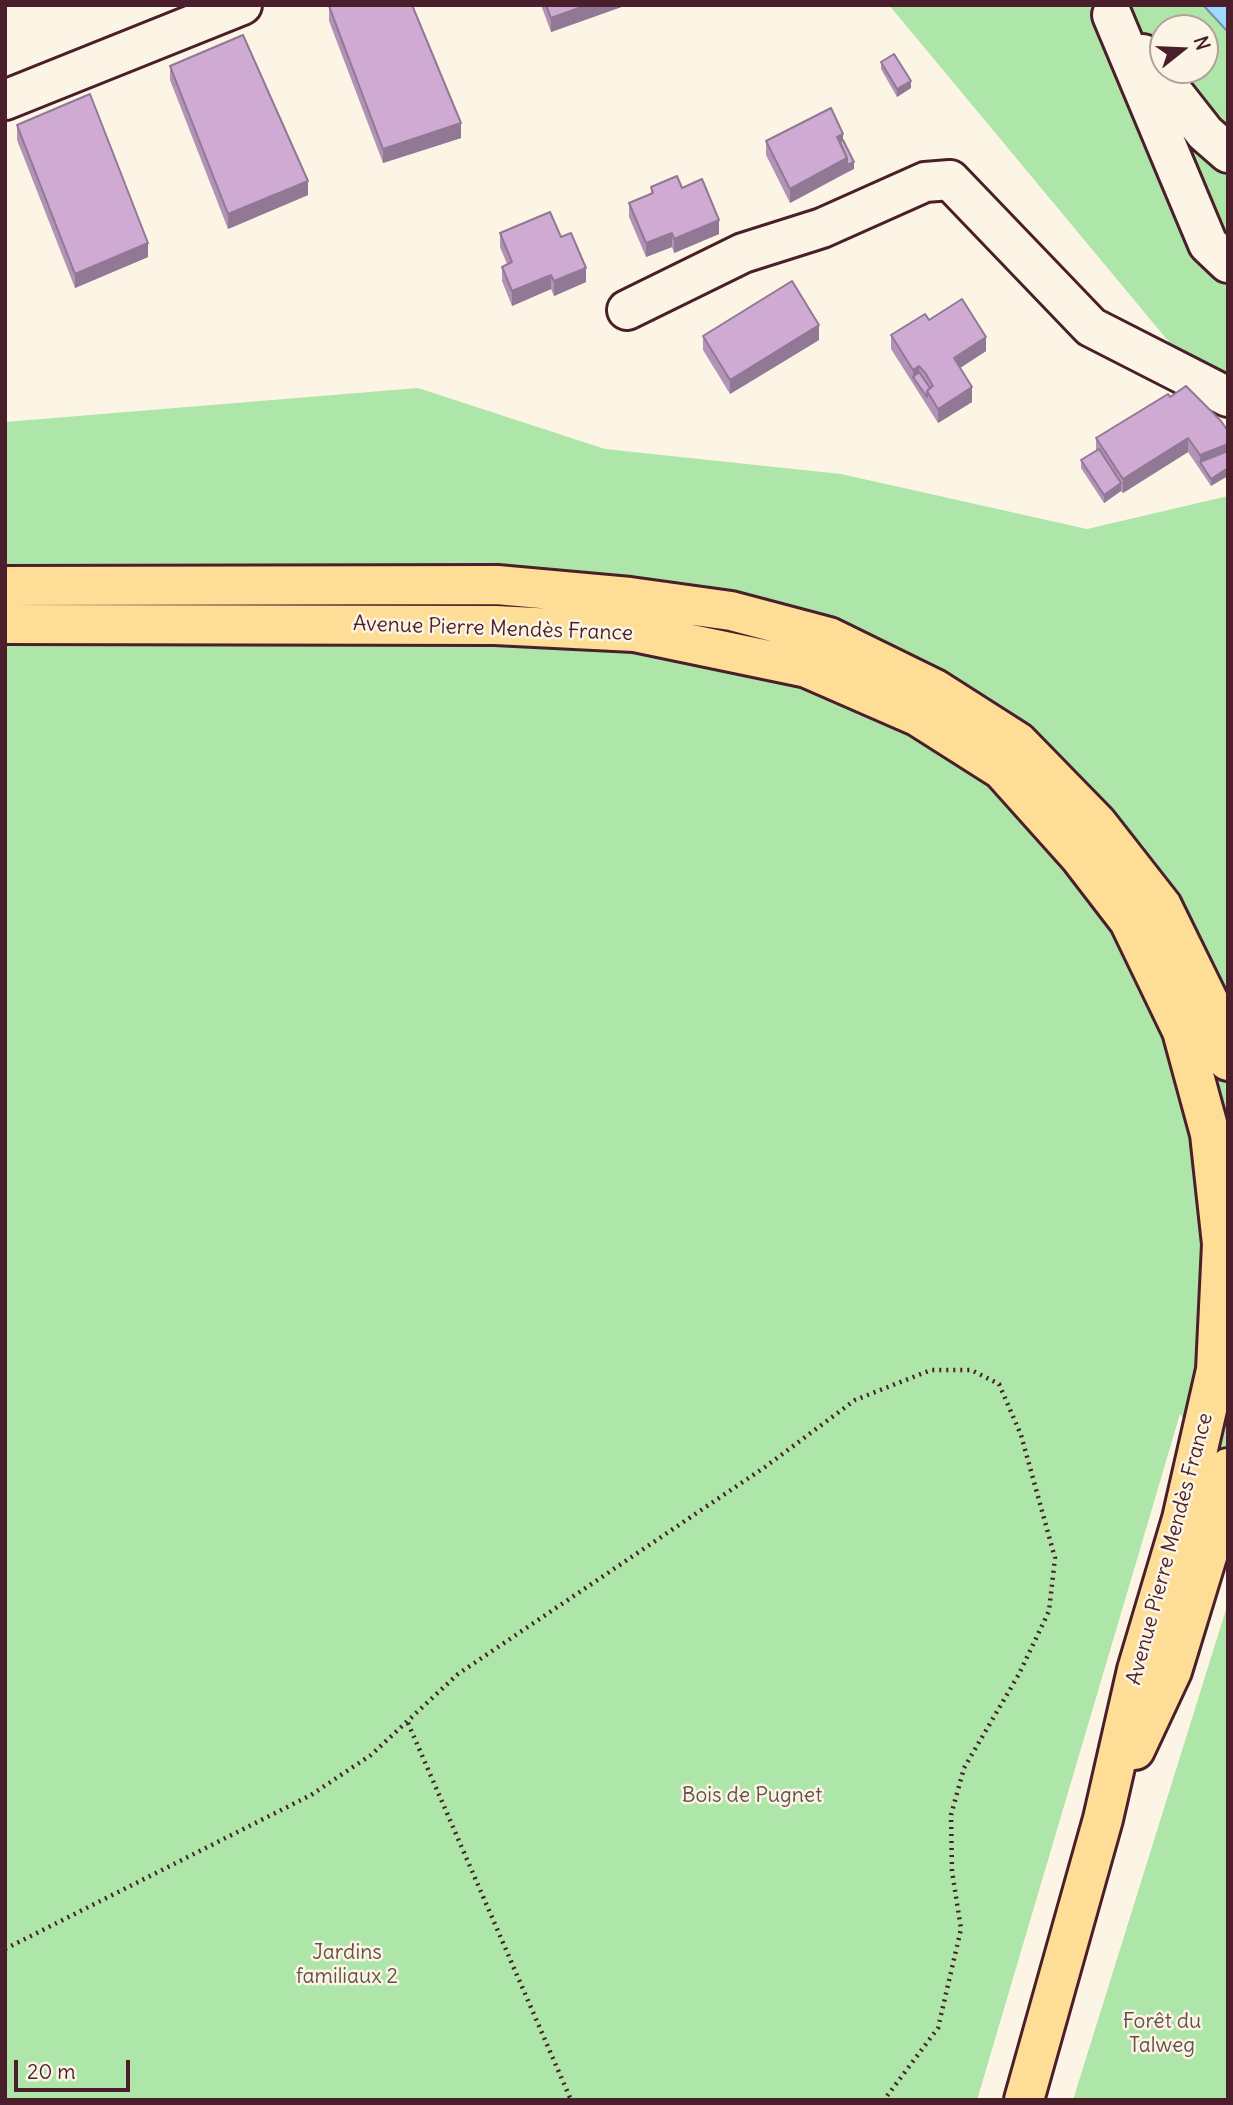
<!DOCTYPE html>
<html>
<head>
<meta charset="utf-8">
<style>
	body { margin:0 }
	#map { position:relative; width:1233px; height:2105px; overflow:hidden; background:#fcf5e5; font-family:Delius,sans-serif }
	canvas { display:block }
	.frame { position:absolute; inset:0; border:7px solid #4a1f2b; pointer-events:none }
	.north { position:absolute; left:1149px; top:14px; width:70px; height:70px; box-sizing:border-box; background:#fcf5e5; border:2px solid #b59f9b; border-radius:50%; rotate:72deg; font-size:19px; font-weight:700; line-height:28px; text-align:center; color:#4a1f2b }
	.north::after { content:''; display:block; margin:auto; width:24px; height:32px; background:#4a1f2b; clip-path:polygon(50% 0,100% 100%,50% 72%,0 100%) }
	.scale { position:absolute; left:14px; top:2060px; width:116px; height:32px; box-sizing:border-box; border:4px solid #4a1f2b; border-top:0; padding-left:9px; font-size:21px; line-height:24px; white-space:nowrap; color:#4a1f2b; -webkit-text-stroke:5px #fcf5e5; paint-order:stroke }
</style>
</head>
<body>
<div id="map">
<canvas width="1233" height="2105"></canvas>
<div class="frame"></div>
<div class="north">N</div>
<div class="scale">20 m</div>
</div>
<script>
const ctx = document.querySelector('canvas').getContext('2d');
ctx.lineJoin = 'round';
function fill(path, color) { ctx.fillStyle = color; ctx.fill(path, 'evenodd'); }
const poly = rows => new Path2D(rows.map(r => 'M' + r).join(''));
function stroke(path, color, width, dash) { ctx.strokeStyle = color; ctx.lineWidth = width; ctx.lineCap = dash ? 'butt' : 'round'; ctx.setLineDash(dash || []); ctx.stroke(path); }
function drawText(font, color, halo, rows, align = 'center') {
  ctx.font = font + ' Delius,sans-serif'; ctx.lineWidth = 5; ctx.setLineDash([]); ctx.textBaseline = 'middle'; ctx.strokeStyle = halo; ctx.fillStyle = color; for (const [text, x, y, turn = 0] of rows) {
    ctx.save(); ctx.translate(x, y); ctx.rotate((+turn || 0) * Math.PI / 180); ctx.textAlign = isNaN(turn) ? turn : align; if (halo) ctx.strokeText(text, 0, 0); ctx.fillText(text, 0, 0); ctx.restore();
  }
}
const green = poly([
	[889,5,1203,5,1228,32,1228,413],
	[1163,28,1205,28,1205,70,1163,70],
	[418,388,605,449,841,474,1087,529,1228,496,1228,1481,1180,1414,977,2100,5,2100,5,422],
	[1228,1603,1228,2100,1073,2100]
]);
const water = poly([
	[1203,5,1228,5,1228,32,1203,5]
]);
const path = poly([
	[408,1723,571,2100],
	[5,1949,311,1795,371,1755,458,1674,765,1467,855,1400,931,1370,971,1370,999,1384,1021,1435,1055,1558,1049,1611,1019,1674,964,1768,951,1815,952,1871,961,1929,938,2028,884,2100]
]);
const minor = poly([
	[1112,15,1208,244,1228,263],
	[1143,54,1205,133,1228,153],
	[5,100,242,5],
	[627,310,743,253,822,228,925,182,950,180,1091,327,1228,397]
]);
const major = poly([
	[5,586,497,585,630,597,731,611,829,637,935,689,1018,742,1097,823,1162,906,1217,1018,1228,1061],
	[5,624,495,625,634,632,807,668,917,716,1002,770,1079,856,1129,921,1182,1031,1210,1134,1222,1244,1216,1370,1182,1519,1137,1670,1103,1819,1024,2100],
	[1135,1750,1172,1671,1216,1527,1228,1468]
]);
const wall = poly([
	[541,5,627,5,551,32],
	[329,6,461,138,383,163,329,21],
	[881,62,911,88,897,97,881,69],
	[170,66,308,195,228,229,170,80],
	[17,125,148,257,75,288,17,140],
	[843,140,854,169,790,203,766,155,766,141],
	[651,187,682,188,719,234,674,253,672,247,646,257,629,217,629,203,651,194],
	[500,233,561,237,586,282,554,296,551,289,512,306,502,281,502,267,507,264,500,247],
	[929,320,986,351,960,368,972,402,938,423,891,349,891,335],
	[703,336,819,340,730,394,703,350],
	[1170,397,1221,421,1211,486,1188,452,1123,493,1121,491,1104,503,1081,468,1081,460,1096,451,1096,438]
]);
const shadedWall = poly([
	[587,5,627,5,551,32,551,18],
	[911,81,911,88,897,97,897,89],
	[461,123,461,138,383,163,383,149],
	[843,134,843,148,837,137],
	[847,158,847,172,790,203,790,189],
	[854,162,854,169,847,172,847,165],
	[308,181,308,195,228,229,228,214],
	[719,220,719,234,674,253,674,239],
	[672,233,672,247,646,257,646,243],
	[148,243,148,257,75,288,75,274],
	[586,268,586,282,554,296,554,281],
	[551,275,551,289,512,306,512,291],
	[819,325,819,340,730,394,730,380],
	[986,337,986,351,954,372,954,358],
	[919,366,919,380,913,377,913,370],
	[972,387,972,402,938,423,938,409],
	[1188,438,1188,452,1123,493,1123,479],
	[1228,444,1228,459,1200,462,1200,469,1200,455],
	[1228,468,1228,476,1211,486,1211,479],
	[1121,483,1121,491,1104,503,1104,495]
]);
const building = poly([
	[332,5,412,5,461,123,383,149,329,6,332,5],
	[546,5,587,5,551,18,546,5],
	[243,35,308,181,228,214,170,66,243,35],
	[894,54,911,81,897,89,881,62,894,54],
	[90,94,148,243,75,274,17,125,90,94],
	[831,108,843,134,837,137,847,158,790,189,766,141,831,108],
	[843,140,854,162,847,165,847,158,840,142,843,140],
	[677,176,682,188,702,179,719,220,674,239,672,233,646,243,629,203,653,193,651,187,677,176],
	[550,212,561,237,571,233,586,268,554,281,551,275,512,291,502,267,512,262,500,233,550,212],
	[792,281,819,325,730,380,703,336,792,281],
	[962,299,986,337,954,358,972,387,938,409,927,391,933,386,926,374,919,366,913,370,891,335,925,314,929,320,962,299],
	[919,372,930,388,927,391,927,397,913,377,919,372],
	[1186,386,1221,421,1228,431,1228,444,1200,455,1188,438,1123,479,1096,438,1168,394,1170,397,1186,386],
	[1099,449,1121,483,1104,495,1081,460,1099,449],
	[1228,451,1228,468,1211,479,1200,462,1228,451]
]);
const streetNames = [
	["Avenue Pierre Mendès France",493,629,2],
	["Avenue Pierre Mendès France",1170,1549,-75]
];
const parkNames = [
	["Bois de Pugnet",752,1796],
	["Jardins",347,1953],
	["familiaux 2",347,1977],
	["Forêt du",1162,2022],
	["Talweg",1162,2046]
];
fill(green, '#aee5a8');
fill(water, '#9cdafe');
stroke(water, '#7b8faa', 2);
stroke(minor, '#4a1f2b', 44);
stroke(major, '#4a1f2b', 44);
stroke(path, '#4a1f2b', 4.5, [2, 5]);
stroke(minor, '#fcf5e5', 38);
stroke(major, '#fedd96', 38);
fill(wall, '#b293b6');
fill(shadedWall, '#917894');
fill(building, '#cfabd4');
stroke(building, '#917894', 2);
drawText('21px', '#4a1f2b', '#fcf5e5', streetNames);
drawText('21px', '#63504a', '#fcf5e5', parkNames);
</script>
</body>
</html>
